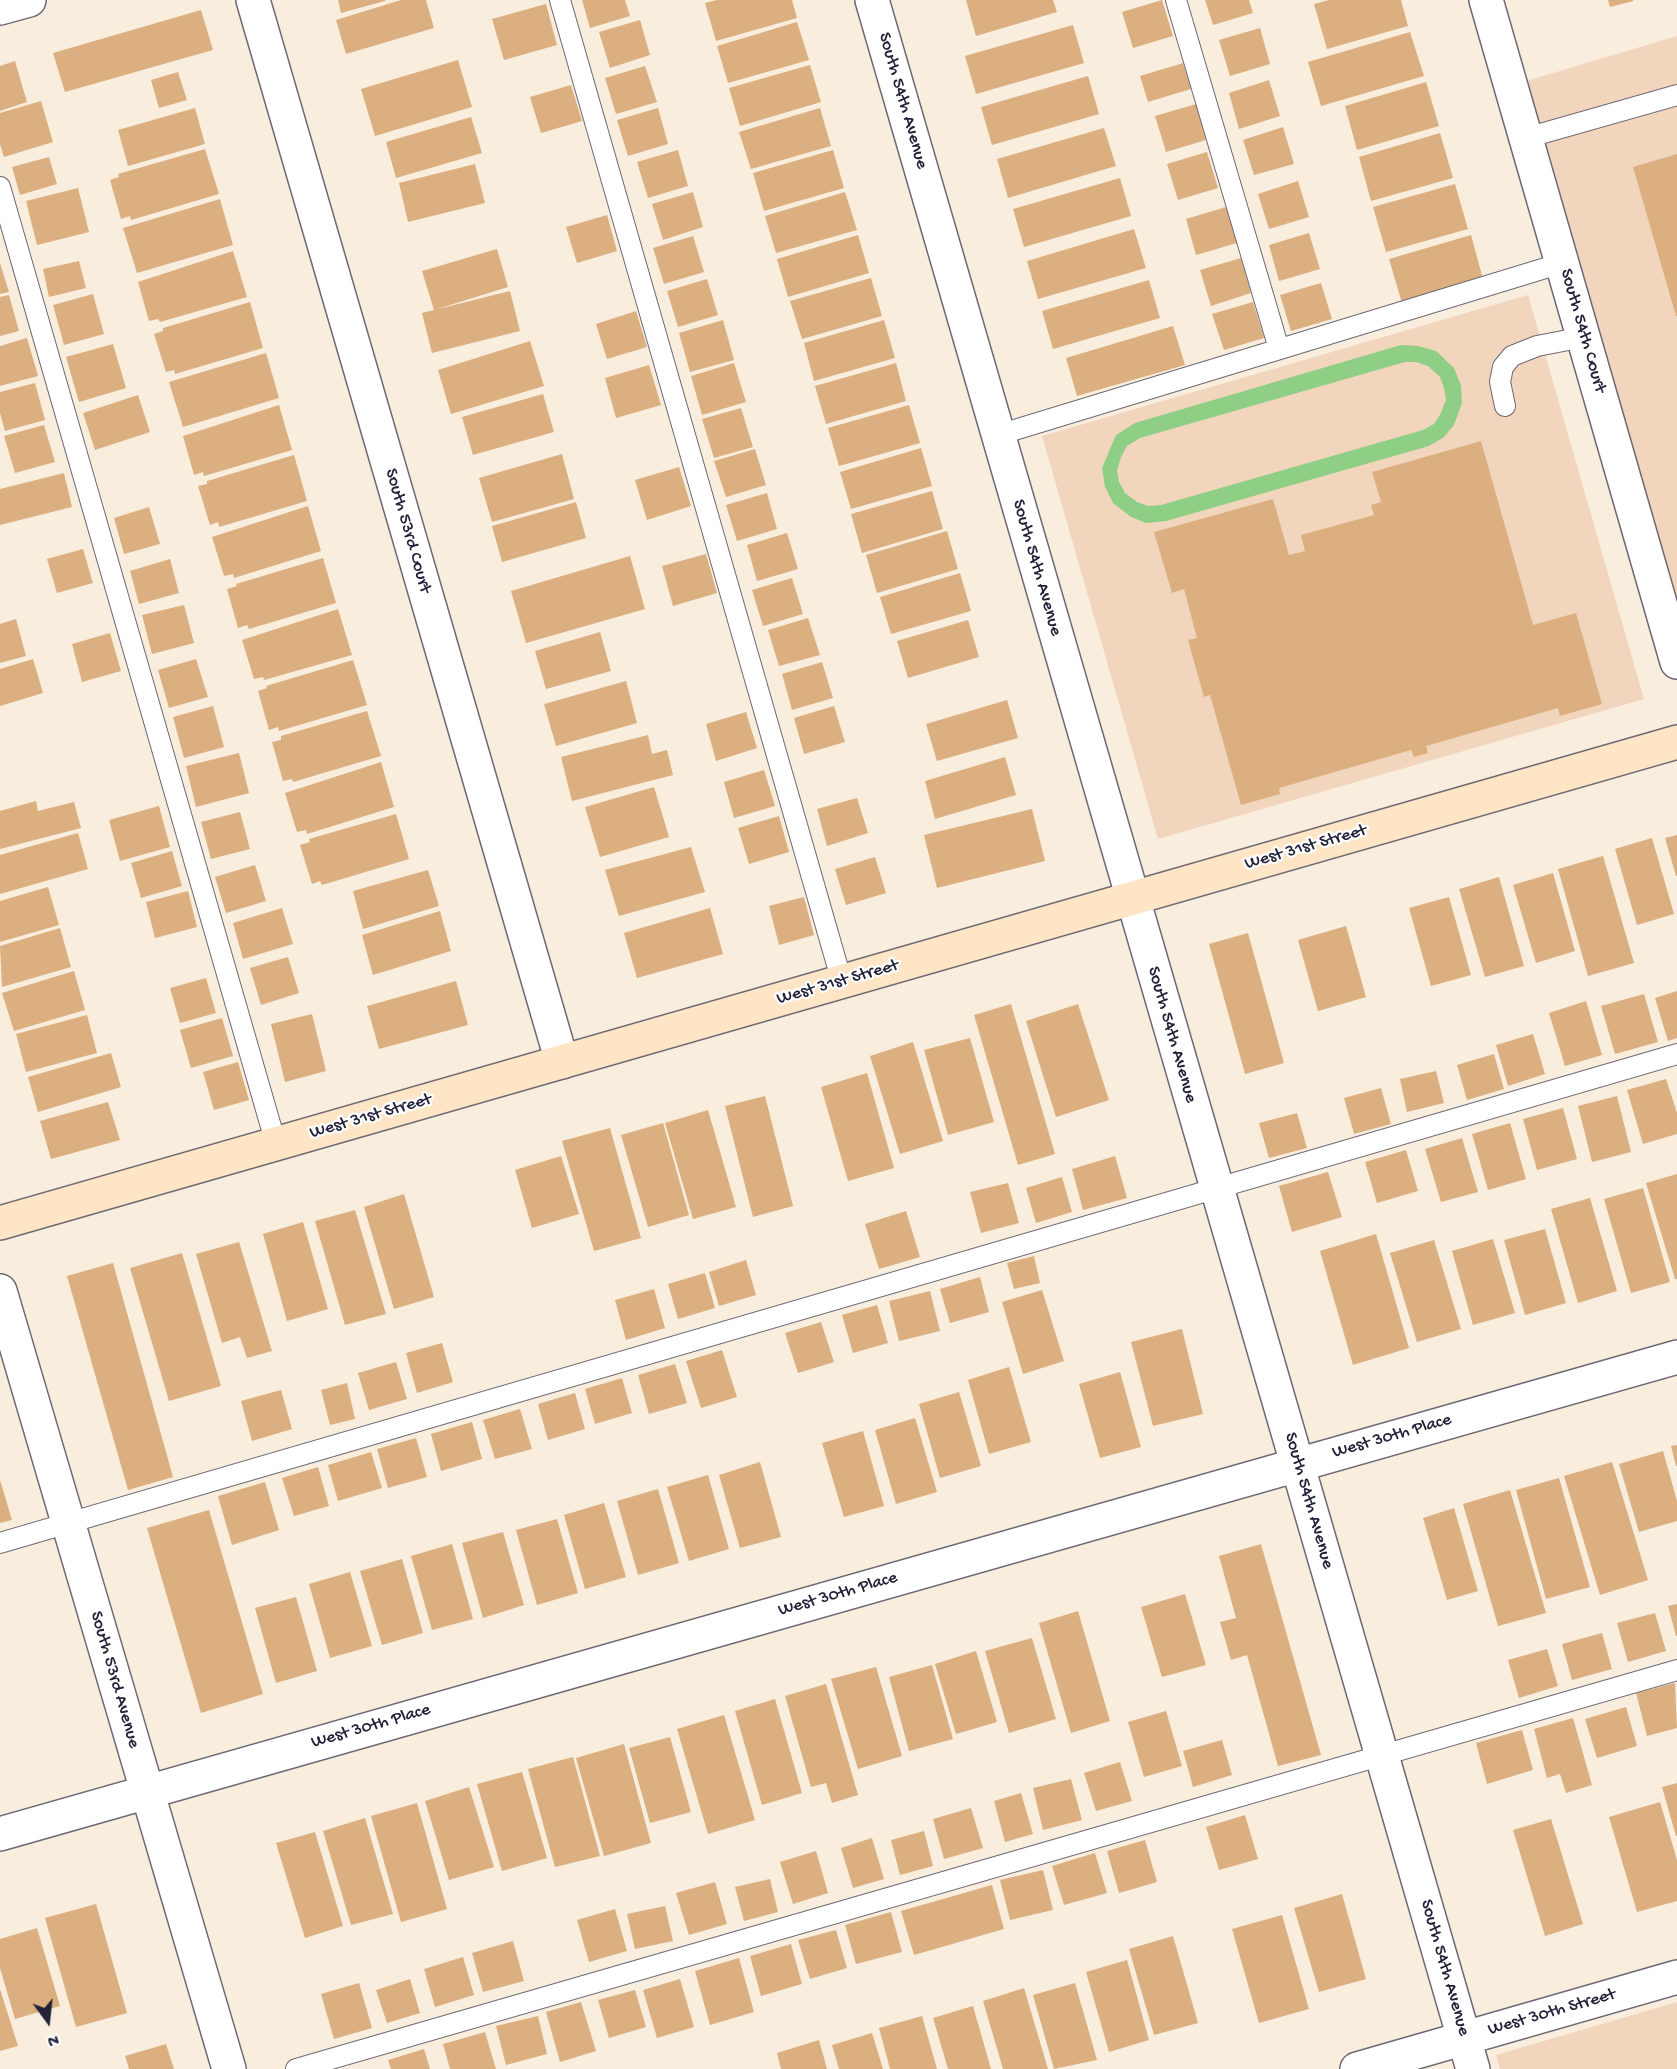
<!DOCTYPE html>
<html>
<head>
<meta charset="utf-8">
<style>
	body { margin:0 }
	#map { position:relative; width:1677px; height:2069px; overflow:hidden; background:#f9edde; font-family:"Gochi Hand",sans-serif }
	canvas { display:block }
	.north { position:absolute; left:18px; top:1991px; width:60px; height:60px; -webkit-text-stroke:4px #fff; paint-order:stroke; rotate:165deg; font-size:16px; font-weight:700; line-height:24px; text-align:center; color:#22223b }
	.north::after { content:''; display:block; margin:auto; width:21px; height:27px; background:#22223b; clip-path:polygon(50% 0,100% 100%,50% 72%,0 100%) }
</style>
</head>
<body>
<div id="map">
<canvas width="1677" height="2069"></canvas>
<div class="north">N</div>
</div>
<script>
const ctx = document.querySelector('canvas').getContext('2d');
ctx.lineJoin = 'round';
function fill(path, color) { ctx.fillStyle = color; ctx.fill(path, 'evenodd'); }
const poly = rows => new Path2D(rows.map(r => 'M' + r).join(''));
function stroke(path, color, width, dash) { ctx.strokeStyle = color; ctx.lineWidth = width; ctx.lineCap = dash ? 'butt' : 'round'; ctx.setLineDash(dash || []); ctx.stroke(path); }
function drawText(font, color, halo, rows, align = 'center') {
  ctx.font = font + ' "Gochi Hand",sans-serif'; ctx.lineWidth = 4.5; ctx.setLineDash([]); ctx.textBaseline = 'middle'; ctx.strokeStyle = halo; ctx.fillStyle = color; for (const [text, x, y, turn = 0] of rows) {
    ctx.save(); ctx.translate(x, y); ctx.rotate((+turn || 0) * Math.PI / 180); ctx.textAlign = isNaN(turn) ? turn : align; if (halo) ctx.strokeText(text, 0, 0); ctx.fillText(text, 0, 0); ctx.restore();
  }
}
const built = poly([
	[1677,36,1677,614,1523,82],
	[1528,295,1644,699,1158,839,1042,436],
	[1677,2002,1677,2069,1500,2069,1496,2055]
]);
const green = poly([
	[1401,345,1418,346,1436,351,1454,368,1461,385,1462,403,1454,425,1444,437,1429,446,1166,521,1146,523,1131,517,1113,503,1105,487,1102,468,1116,435,1135,423],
	[1405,362,1416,362,1428,366,1440,377,1444,388,1446,400,1440,415,1434,424,1423,430,1161,505,1148,506,1137,502,1125,493,1119,482,1117,470,1121,457,1127,446,1140,438]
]);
const building = poly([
	[338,0,385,0,385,1,341,13],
	[401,0,426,0,434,28,346,54,336,20],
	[582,0,625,0,630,16,590,28],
	[717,0,792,0,797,18,716,41,705,3],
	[966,0,1053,0,1057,12,976,36],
	[1162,0,1173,36,1133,48,1122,12],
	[1205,0,1249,0,1253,13,1213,25],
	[1329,0,1401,0,1408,26,1327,49,1314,4],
	[1608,0,1633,0,1633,1,1610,7],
	[546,4,557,45,504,60,492,19],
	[201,10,213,50,65,92,53,53],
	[640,20,650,55,610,68,599,32],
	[797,22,809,60,728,83,717,46],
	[1073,25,1084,63,976,94,965,56],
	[1260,28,1270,64,1230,76,1219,40],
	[1410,32,1424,76,1321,106,1308,62],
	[458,60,472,107,375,136,361,89],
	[15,61,27,102,0,111,0,66],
	[1183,63,1191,89,1148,102,1140,76],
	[810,65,821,102,740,126,729,88],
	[645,66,657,102,616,114,605,78],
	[178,72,187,100,159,108,151,80],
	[1088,76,1099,114,992,145,981,107],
	[1269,80,1280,116,1239,129,1229,93],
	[1426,82,1439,126,1357,150,1345,106],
	[571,85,582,121,541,133,530,97],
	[41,101,53,142,4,157,0,144,0,113],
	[1196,104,1206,140,1166,152,1155,116],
	[195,108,205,144,128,166,118,130],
	[658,108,668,144,628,156,617,120],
	[820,108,831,146,751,169,739,132],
	[471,117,482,153,396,178,386,142],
	[1283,127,1294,164,1254,175,1243,140],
	[1104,128,1116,166,1008,198,997,159],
	[1440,133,1453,178,1371,201,1359,157],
	[205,149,219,194,131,220,130,216,121,219,110,180,119,177,118,174],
	[678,150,688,186,648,198,637,162],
	[833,150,844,188,764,211,753,173],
	[1207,152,1218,188,1178,200,1167,164],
	[1677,154,1677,316,1676,316,1633,167],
	[49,157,57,184,20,195,12,167],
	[475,164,485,203,408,222,399,183],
	[1120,178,1131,216,1024,247,1013,209],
	[1298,181,1309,217,1269,229,1258,194],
	[1455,184,1468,229,1386,252,1373,207],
	[78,188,89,232,37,245,26,201],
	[693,192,703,227,663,240,652,204],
	[845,192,857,230,776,253,765,216],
	[220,199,233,245,137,273,123,228],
	[1226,207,1237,243,1196,255,1186,219],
	[607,215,617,251,577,263,566,227],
	[1134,229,1146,268,1038,299,1027,261],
	[1309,233,1320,269,1279,281,1269,245],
	[858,235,869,273,788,297,777,259],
	[1471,235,1483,279,1402,303,1389,259],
	[693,236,704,272,664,284,653,248],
	[497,249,508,287,434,310,422,271],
	[233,251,247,297,160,322,158,319,149,321,138,282],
	[1241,258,1251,293,1211,306,1200,270],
	[79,261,86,288,49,297,43,269],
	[0,263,9,292,0,294],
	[871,278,882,316,802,339,790,301],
	[707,279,718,315,678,327,667,291],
	[1149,280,1160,318,1053,349,1042,311],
	[1321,283,1332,319,1291,331,1280,295],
	[510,291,520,331,432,353,422,313],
	[93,294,104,334,64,345,53,305],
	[9,295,19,331,0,336,0,297],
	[250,302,263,348,175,374,174,370,166,372,154,334,163,331,163,328],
	[1253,302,1264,338,1224,350,1212,314],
	[636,311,647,347,607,359,596,324],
	[723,320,734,360,690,372,679,333],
	[884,320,895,358,814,381,804,343],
	[1173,326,1185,365,1077,396,1066,358],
	[27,338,38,376,0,386,0,346],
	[530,341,544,386,451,414,438,370],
	[113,344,126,388,79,402,66,357],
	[266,353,279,398,183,427,169,382],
	[734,363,746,402,702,415,691,376],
	[896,363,906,401,826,424,815,386],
	[649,365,661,405,616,418,605,378],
	[35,383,45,420,5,431,0,413,0,392],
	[543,394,554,432,473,455,462,417],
	[138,395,150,432,95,450,83,413],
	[279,405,292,450,204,476,203,472,194,475,183,436],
	[909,405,920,443,839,466,828,428],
	[741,408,753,447,714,458,702,419],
	[44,425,55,462,15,473,4,436],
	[1481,441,1533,625,1576,613,1602,704,1560,716,1558,708,1426,746,1428,753,1414,757,1411,750,1279,788,1280,794,1241,805,1210,695,1204,697,1188,640,1197,638,1184,589,1172,593,1154,532,1273,499,1289,555,1305,551,1301,535,1374,515,1371,505,1381,502,1372,472],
	[921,448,932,486,851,509,840,472],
	[755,449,766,485,726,497,714,461],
	[562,454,574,499,492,522,479,478],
	[294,455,307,501,219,527,218,522,210,525,198,486,207,484,207,481],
	[679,467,691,506,647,520,635,480],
	[64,473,72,507,0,525,0,489],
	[932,491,943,529,862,553,851,514],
	[767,493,777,529,737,541,726,505],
	[576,502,586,538,502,562,492,526],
	[308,506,321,551,234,578,233,574,224,576,212,537],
	[149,507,160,544,124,554,114,518],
	[947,531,958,569,877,593,866,555],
	[787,533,798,569,757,581,747,545],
	[83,549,93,583,57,593,47,559],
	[706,554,717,593,673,606,662,566],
	[630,556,645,609,526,643,511,591],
	[323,558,336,603,249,629,247,625,238,628,227,589,237,586,236,584],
	[170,559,179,593,139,604,130,571],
	[960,573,971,611,891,634,880,597],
	[792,578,803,614,763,626,752,590],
	[184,605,194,643,152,654,142,615],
	[338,609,352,655,264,680,263,677,254,679,242,640],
	[808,618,820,655,779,666,768,630],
	[16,619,26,656,0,663,0,624],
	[968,620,979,657,908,678,897,641],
	[600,632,611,671,546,689,535,651],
	[110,633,121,671,82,682,72,644],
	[33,659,43,693,0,706,0,669],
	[196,659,208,697,169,708,158,670],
	[353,660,367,705,279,731,278,727,269,730,258,691,267,688,266,686],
	[822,662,833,698,792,710,782,674],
	[626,681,637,723,556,746,544,704],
	[1007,700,1018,738,937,761,926,724],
	[213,706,224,747,184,758,173,717],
	[834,706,845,742,804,754,794,718],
	[367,711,381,756,293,782,292,779,283,781,272,742,281,740,281,736],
	[746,712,757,748,716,761,706,724],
	[648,735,652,754,667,750,673,775,572,801,561,757],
	[239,753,249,793,196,807,186,766],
	[1005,757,1016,795,935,819,925,781],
	[381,762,394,807,307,834,306,830,297,832,285,793],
	[764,770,775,806,734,818,724,782],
	[654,787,669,837,600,857,585,807],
	[857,798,868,833,827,846,817,809],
	[36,801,38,811,74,802,81,828,0,849,0,811],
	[159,806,170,847,120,861,109,820],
	[1032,809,1045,861,937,888,924,835],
	[240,812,250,849,211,859,201,822],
	[396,814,409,859,322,885,320,881,312,884,300,845,310,842,309,839],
	[779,816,789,852,749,864,738,828],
	[78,833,88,869,0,894,0,855],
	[1677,835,1677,876,1676,876,1665,838],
	[1652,838,1674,914,1637,925,1615,849],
	[691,847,705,892,619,916,605,870],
	[172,851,182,886,141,898,131,863],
	[1603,856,1634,963,1588,976,1558,869],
	[875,857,886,893,846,905,835,869],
	[255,865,266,901,226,913,215,877],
	[428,870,439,906,363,929,353,891],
	[1553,873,1575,951,1536,963,1513,885],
	[1499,877,1524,966,1485,977,1459,889],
	[48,887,59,925,0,942,0,901],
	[188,891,197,927,155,938,146,902],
	[804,897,814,935,779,945,769,906],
	[1449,897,1471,975,1431,986,1409,908],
	[282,908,293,944,243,959,233,923],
	[710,908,723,954,637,978,624,933],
	[440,911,451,951,373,975,362,935],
	[1346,926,1366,997,1318,1011,1298,940],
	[60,928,71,967,2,987,0,946],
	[1248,933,1284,1063,1245,1074,1209,944],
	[288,957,299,993,261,1005,250,968],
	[74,971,85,1010,14,1031,2,993],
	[206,978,216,1013,180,1023,170,988],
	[456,981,468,1025,379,1049,367,1006],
	[1677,991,1677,1038,1668,1041,1655,998],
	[1644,994,1658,1042,1615,1054,1601,1006],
	[1586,1001,1602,1055,1565,1066,1549,1013],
	[1011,1004,1055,1154,1018,1165,974,1015],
	[1078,1004,1109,1100,1056,1117,1026,1021],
	[312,1014,326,1071,285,1082,271,1024],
	[87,1015,97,1053,26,1072,16,1034],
	[222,1018,233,1056,191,1068,180,1030],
	[1533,1034,1545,1074,1508,1086,1496,1045],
	[970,1038,994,1122,948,1135,924,1050],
	[913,1042,943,1141,900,1154,870,1056],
	[111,1053,121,1087,38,1112,28,1077],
	[1494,1054,1504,1089,1467,1100,1457,1065],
	[238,1062,249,1100,214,1110,203,1072],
	[1436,1071,1444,1103,1407,1112,1400,1079],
	[867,1073,894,1168,848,1181,821,1087],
	[1666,1079,1677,1113,1677,1134,1643,1144,1627,1090],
	[1381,1088,1391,1124,1354,1134,1344,1098],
	[765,1096,793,1206,753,1217,725,1106],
	[1617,1096,1631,1152,1592,1162,1578,1106],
	[108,1102,120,1140,51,1159,40,1121],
	[1563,1108,1577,1159,1537,1170,1523,1119],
	[708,1110,736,1207,693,1219,665,1123],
	[1297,1113,1307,1148,1269,1158,1259,1123],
	[663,1123,689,1215,648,1227,621,1135],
	[1510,1123,1526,1179,1488,1190,1472,1134],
	[610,1128,641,1238,594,1251,562,1141],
	[1462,1138,1478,1192,1441,1202,1425,1149],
	[1406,1150,1418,1191,1377,1203,1365,1162],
	[561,1156,579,1214,532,1228,515,1170],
	[1115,1156,1127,1198,1083,1210,1072,1169],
	[1328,1172,1342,1217,1292,1232,1279,1186],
	[1677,1174,1677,1279,1675,1279,1646,1183],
	[1062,1177,1072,1212,1036,1223,1026,1188],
	[1008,1183,1019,1223,981,1233,970,1192],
	[1643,1188,1670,1282,1631,1293,1604,1199],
	[404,1194,434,1297,394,1309,364,1207],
	[1590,1198,1617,1291,1578,1303,1551,1209],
	[355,1210,386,1314,345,1325,315,1221],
	[906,1211,920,1257,879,1269,865,1224],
	[303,1222,328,1309,287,1321,263,1234],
	[1545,1229,1566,1303,1525,1315,1504,1240],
	[1376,1234,1409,1348,1353,1365,1320,1251],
	[1493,1239,1515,1313,1473,1325,1452,1251],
	[1434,1240,1461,1329,1417,1342,1390,1253],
	[239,1242,272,1351,247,1358,240,1337,222,1343,196,1254],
	[182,1253,221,1386,169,1401,130,1268],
	[1034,1256,1040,1283,1014,1289,1007,1263],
	[746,1260,756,1295,719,1306,709,1272],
	[113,1263,173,1477,128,1490,67,1276],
	[705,1273,715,1308,678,1319,668,1284],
	[980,1277,989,1312,950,1323,940,1289],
	[654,1289,665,1328,626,1340,615,1300],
	[1042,1290,1064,1361,1023,1374,1002,1302],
	[930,1291,940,1331,899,1341,889,1301],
	[877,1305,888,1343,853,1353,842,1315],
	[821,1322,834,1362,798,1373,785,1333],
	[1182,1329,1203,1414,1153,1426,1131,1342],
	[442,1343,453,1382,417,1393,406,1353],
	[722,1350,737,1397,701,1408,686,1361],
	[396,1362,407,1399,369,1410,358,1373],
	[675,1364,687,1403,649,1414,638,1375],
	[1009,1367,1031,1442,989,1454,968,1380],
	[1120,1372,1141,1447,1100,1458,1079,1384],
	[622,1378,632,1413,595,1424,585,1389],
	[347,1383,355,1419,330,1425,321,1390],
	[281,1390,292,1429,252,1441,241,1401],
	[959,1392,981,1466,940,1478,919,1404],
	[575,1393,585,1429,548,1440,538,1404],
	[520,1409,532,1449,495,1459,483,1420],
	[915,1418,937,1492,896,1504,875,1430],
	[472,1422,482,1459,441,1471,431,1434],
	[863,1431,884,1506,844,1517,822,1443],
	[416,1438,427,1477,388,1488,377,1449],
	[1677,1445,1677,1466,1676,1466,1671,1446],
	[1663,1451,1677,1501,1677,1521,1639,1532,1619,1464],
	[371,1452,382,1488,338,1501,328,1465],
	[760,1462,781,1537,740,1548,719,1475],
	[1612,1462,1648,1580,1600,1595,1564,1476],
	[318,1467,329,1506,294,1516,282,1478],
	[708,1475,729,1549,689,1561,667,1487],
	[1559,1478,1590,1587,1546,1599,1516,1490],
	[0,1480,12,1520,0,1523],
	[265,1482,279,1530,232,1545,218,1496],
	[658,1489,679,1563,638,1575,617,1501],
	[1510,1490,1546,1613,1498,1626,1463,1504],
	[604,1503,626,1577,585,1589,564,1515],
	[1454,1508,1478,1591,1447,1600,1423,1518],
	[209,1510,263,1694,201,1713,147,1528],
	[557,1519,578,1593,537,1605,516,1530],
	[503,1532,524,1605,483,1618,462,1543],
	[452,1544,473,1619,432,1630,411,1556],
	[1261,1544,1321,1755,1278,1766,1247,1655,1231,1660,1220,1622,1236,1618,1219,1556],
	[402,1559,423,1633,382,1645,360,1571],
	[350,1572,372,1646,330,1658,309,1584],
	[1185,1594,1206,1665,1162,1677,1141,1607],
	[296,1597,317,1671,276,1683,255,1608],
	[1677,1604,1677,1636,1676,1636,1668,1606],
	[1078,1611,1110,1721,1071,1733,1039,1623],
	[1655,1613,1666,1651,1628,1662,1617,1623],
	[1602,1633,1612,1669,1572,1680,1562,1644],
	[1032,1638,1056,1719,1009,1733,985,1651],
	[1547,1649,1558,1686,1519,1698,1508,1660],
	[976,1651,997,1722,956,1734,935,1664],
	[932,1665,953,1739,909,1751,889,1677],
	[876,1667,902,1756,858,1769,831,1679],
	[1675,1683,1677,1728,1647,1736,1636,1693],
	[826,1684,858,1795,832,1803,826,1783,811,1787,785,1696],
	[775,1699,802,1793,762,1805,735,1711],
	[1626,1707,1637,1746,1597,1758,1585,1719],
	[1166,1711,1182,1766,1144,1777,1128,1722],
	[724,1715,755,1820,708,1834,677,1729],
	[1573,1718,1592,1785,1566,1793,1560,1774,1547,1778,1534,1729],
	[1522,1730,1533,1770,1487,1784,1476,1743],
	[670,1737,691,1812,650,1823,629,1748],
	[1222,1740,1232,1775,1193,1787,1183,1751],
	[624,1744,651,1843,604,1856,576,1758],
	[573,1757,600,1856,555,1867,528,1769],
	[1120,1762,1132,1801,1096,1811,1084,1773],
	[522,1772,547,1858,502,1871,477,1784],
	[1071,1779,1082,1820,1043,1830,1033,1788],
	[1677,1783,1677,1836,1676,1836,1662,1787],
	[469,1787,494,1867,449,1880,425,1801],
	[1021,1793,1033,1834,1005,1842,994,1801],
	[1660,1802,1677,1860,1677,1901,1637,1912,1609,1817],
	[417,1803,447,1909,401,1922,371,1816],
	[971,1808,983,1848,944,1859,933,1819],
	[1245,1815,1258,1859,1219,1870,1206,1827],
	[365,1818,393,1914,351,1925,323,1831],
	[1551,1819,1583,1924,1545,1936,1513,1830],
	[924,1831,933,1866,900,1875,891,1840],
	[315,1832,343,1926,305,1938,276,1843],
	[872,1838,884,1879,853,1888,841,1848],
	[1145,1840,1157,1882,1119,1893,1107,1851],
	[816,1851,828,1893,793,1904,780,1862],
	[1095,1853,1107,1893,1064,1905,1052,1866],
	[1043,1870,1053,1910,1010,1920,1000,1880],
	[770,1879,778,1912,744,1921,735,1887],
	[715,1882,727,1924,689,1935,676,1893],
	[992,1885,1004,1929,914,1955,901,1911],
	[1342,1894,1366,1979,1319,1992,1294,1908],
	[96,1904,127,2013,76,2027,45,1918],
	[665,1906,673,1941,635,1949,627,1914],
	[615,1909,627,1951,589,1962,577,1920],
	[891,1912,902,1952,856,1964,845,1925],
	[1282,1915,1309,2009,1259,2023,1232,1929],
	[37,1928,60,2006,15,2019,0,1968,0,1939],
	[836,1930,847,1968,810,1979,798,1940],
	[1173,1936,1198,2023,1154,2035,1129,1949],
	[513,1941,524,1981,483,1992,472,1953],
	[791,1944,802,1984,761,1996,750,1956],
	[463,1957,474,1995,435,2007,424,1969],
	[739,1958,754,2012,710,2025,695,1971],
	[1127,1960,1149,2040,1109,2052,1086,1972],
	[410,1979,420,2013,387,2023,376,1990],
	[680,1979,694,2027,657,2038,643,1990],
	[359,1983,372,2028,334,2039,321,1994],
	[1075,1983,1097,2060,1054,2069,1033,1995],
	[1024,1988,1048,2069,1003,2069,983,2001],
	[0,1989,18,2046,0,2051],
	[635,1990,646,2027,609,2038,598,2000],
	[581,2002,596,2051,560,2062,546,2012],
	[973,2006,991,2069,948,2069,933,2018],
	[538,2016,547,2054,506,2065,496,2026],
	[922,2016,937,2069,890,2069,879,2028],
	[485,2032,496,2069,450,2069,443,2044],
	[872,2033,883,2069,839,2069,832,2045],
	[819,2040,827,2069,781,2069,777,2053],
	[166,2044,174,2069,129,2069,125,2056],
	[424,2049,430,2069,391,2069,388,2060]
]);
const service = poly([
	[560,0,842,982],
	[1176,0,1279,349],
	[1526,138,1677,95],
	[0,187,276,1144],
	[1505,406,1500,382,1503,367,1512,356,1537,346,1584,337],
	[998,435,1562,263],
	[0,1543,1677,1054],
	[296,2069,1677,1670]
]);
const minor = poly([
	[253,0,562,1062],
	[872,0,1473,2069],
	[1486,0,1677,662],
	[0,8,29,0],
	[0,1291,229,2069],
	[0,1834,1677,1357],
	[1357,2069,1677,1977]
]);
const secondary = poly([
	[0,1223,1677,742]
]);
const streetNames = [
	["South 54th Avenue",902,101,74],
	["South 54th Court",1582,331,74],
	["South 53rd Court",407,531,74],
	["South 54th Avenue",1036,568,74],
	["West 31st Street",1306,848,-16],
	["West 31st Street",838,983,-16],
	["South 54th Avenue",1171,1035,74],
	["West 31st Street",371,1117,-16],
	["West 30th Place",1392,1437,-16],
	["South 54th Avenue",1308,1501,74],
	["West 30th Place",838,1595,-16],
	["South 53rd Avenue",114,1680,74],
	["West 30th Place",371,1727,-16],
	["South 54th Avenue",1444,1968,74],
	["West 30th Street",1552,2013,-16]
];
fill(built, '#f2d5bd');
fill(green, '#8ece85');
fill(building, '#dbaf80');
stroke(service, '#6d6974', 22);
stroke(minor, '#6d6974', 36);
stroke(secondary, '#6d6974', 36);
stroke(service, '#fff', 20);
stroke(minor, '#fff', 33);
stroke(secondary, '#fee5c5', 33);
drawText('18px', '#22223b', '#fff', streetNames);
</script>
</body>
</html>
